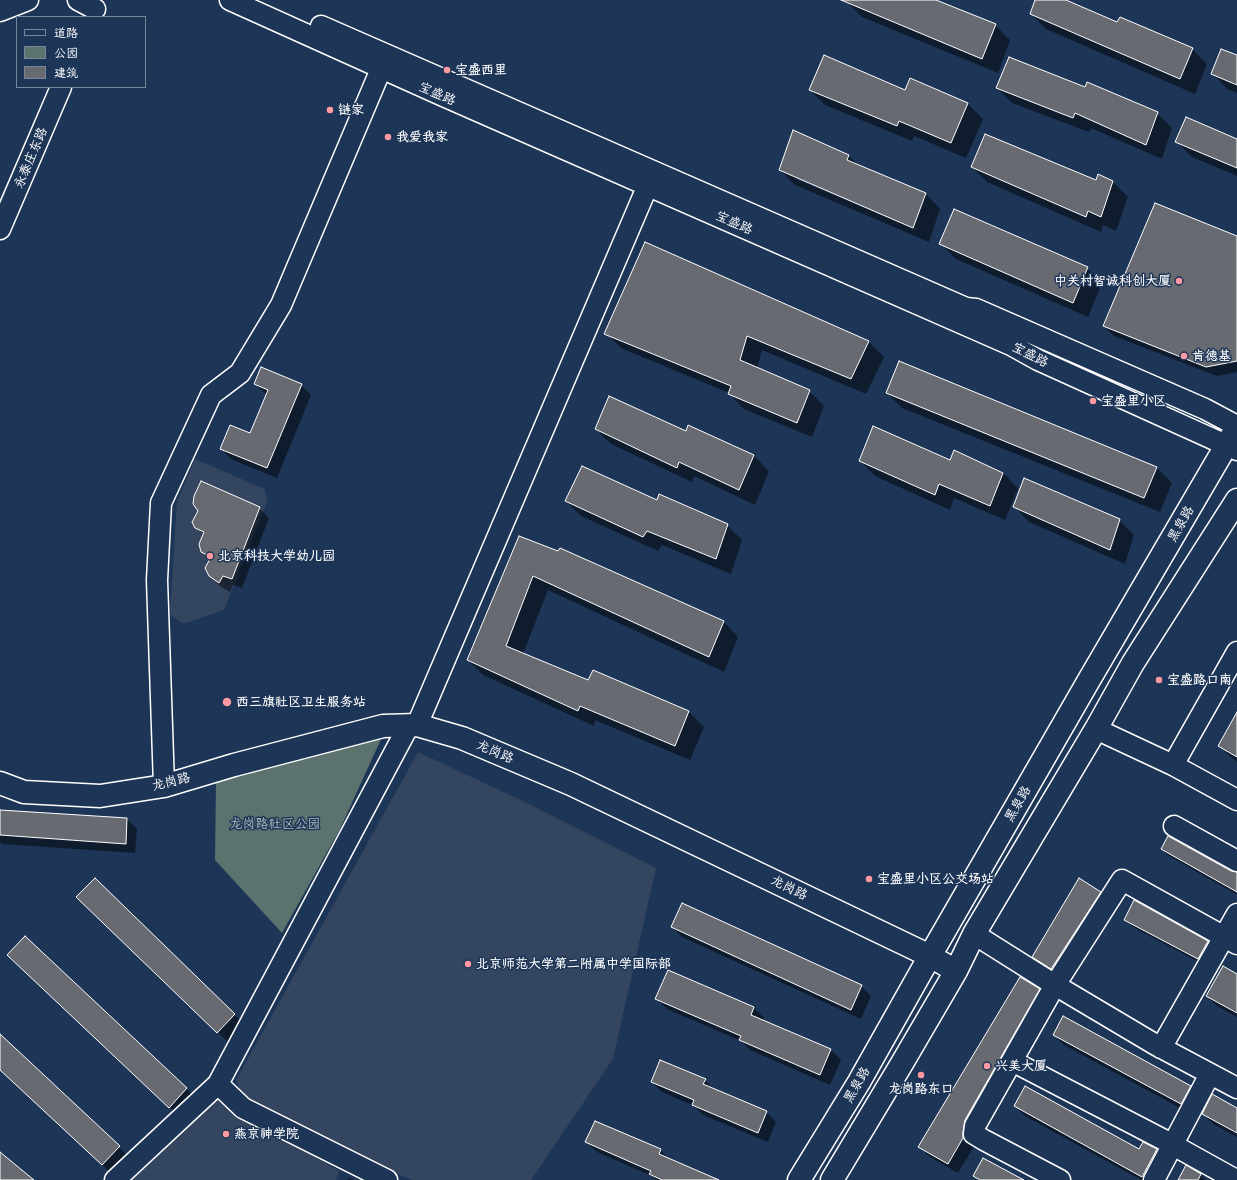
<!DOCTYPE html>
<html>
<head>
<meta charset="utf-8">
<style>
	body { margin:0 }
	#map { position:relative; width:1237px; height:1180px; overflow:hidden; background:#1d3557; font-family:Delius,"LXGW WenKai TC",sans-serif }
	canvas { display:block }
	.legend { position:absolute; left:16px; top:16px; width:130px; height:72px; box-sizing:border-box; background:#1d3557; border:1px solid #77869a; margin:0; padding:5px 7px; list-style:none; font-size:12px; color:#fff }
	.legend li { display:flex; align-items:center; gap:8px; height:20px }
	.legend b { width:20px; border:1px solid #77869a }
</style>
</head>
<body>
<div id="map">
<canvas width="1237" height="1180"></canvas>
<ul class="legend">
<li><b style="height:5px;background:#1d3557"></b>道路</li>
<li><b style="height:11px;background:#5c726e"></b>公园</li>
<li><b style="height:11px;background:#676a71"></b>建筑</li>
</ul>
</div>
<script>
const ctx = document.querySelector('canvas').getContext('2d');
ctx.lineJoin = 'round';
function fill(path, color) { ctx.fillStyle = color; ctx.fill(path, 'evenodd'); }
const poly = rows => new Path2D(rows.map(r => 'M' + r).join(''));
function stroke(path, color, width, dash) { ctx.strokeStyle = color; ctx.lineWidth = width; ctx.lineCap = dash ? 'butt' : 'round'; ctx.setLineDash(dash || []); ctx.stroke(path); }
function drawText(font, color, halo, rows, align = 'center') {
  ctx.font = font + ' Delius,"LXGW WenKai TC",sans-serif'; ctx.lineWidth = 3; ctx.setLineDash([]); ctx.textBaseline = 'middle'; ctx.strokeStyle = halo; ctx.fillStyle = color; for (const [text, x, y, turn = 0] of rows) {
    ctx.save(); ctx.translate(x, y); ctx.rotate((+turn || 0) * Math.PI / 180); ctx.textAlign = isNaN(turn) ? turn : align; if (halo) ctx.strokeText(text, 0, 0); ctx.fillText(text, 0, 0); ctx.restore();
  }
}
const built = poly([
	[195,459,265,489,267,502,224,610,183,624,170,614,177,502],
	[418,752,525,802,656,868,613,1059,531,1180,412,1180,345,1152,242,1096,236,1080],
	[215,1098,339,1171,336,1180,127,1180]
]);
const green = poly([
	[382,737,340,829,282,933,215,860,216,779]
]);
const shadow = poly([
	[848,0,934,0,995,25,1010,40,998,73,862,17,847,2],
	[1036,0,1063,0,1118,23,1192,49,1207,64,1195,94,1046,29,1031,14],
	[1237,57,1237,93,1227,89,1212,73],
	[911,80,968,104,983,119,966,158,914,136,912,141,825,105,810,90,906,91],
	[997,88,1085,88,1157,113,1172,128,1162,159,1091,128,1089,132,1012,103],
	[1237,140,1237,176,1192,157,1177,142],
	[848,155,859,166,925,193,940,209,929,242,795,185,780,170],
	[796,177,918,229,918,230,796,179],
	[972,167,1096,181,1098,176,1113,182,1128,197,1116,231,1103,225,1101,232,987,182],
	[1237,237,1237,372,1217,376,1114,336,1104,326],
	[646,244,869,342,884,357,866,394,762,350,757,368,809,391,824,406,812,437,744,409,729,393,621,348,606,333],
	[941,244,1087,268,1102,283,1088,317,956,259],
	[255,384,301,385,311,395,277,478,231,459,221,449,251,434,267,395],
	[887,393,1157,468,1172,483,1160,512,902,408],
	[596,429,687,433,753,455,769,471,755,505,694,476,692,482,611,444],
	[955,452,1003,473,1018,488,1005,520,954,498,950,510,875,476,860,461,950,461],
	[566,501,727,525,742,540,731,574,662,545,658,551,581,516],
	[1014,506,1119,520,1134,535,1125,564,1029,522],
	[259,508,269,518,242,588,233,585,230,592,220,586,210,576,211,559,202,551,204,535,196,527,199,510],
	[519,537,723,621,738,637,724,672,548,590,523,654,589,681,689,712,704,727,690,760,595,720,594,726,483,675,468,660],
	[1237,714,1237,762,1219,746],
	[0,811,127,819,137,829,135,853,2,844,0,842],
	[1162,849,1237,873,1236,894,1169,856],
	[95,880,245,1025,228,1042,88,907],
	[1100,892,1110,903,1062,978,1043,967,1033,957],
	[1125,920,1207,942,1215,949,1206,966,1133,927],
	[672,927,861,986,871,996,861,1019,682,937],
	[25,937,197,1099,180,1117,18,965],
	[668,971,754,1008,764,1018,763,1021,831,1050,841,1060,830,1085,750,1050,741,1041,667,1009,656,999],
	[1237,975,1237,1017,1217,1006,1207,996],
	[1039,990,1049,1000,972,1143,973,1148,958,1173,930,1157,920,1147],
	[0,1035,129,1157,112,1174,0,1070],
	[1054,1035,1190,1087,1200,1097,1191,1114,1064,1045],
	[705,1080,715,1090,766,1112,776,1122,768,1142,703,1115,694,1106,662,1092,652,1082],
	[1015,1106,1140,1151,1144,1144,1156,1150,1166,1160,1156,1180,1141,1180,1025,1116],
	[1237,1109,1237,1137,1213,1124,1203,1113],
	[595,1122,660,1150,670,1160,717,1180,656,1180,652,1176,597,1152,586,1142],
	[1186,1167,1201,1175,1206,1180,1179,1180],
	[348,1178,354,1180,347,1180]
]);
const building = poly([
	[841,0,936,0,996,24,982,59,841,0],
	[1035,0,1066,0,1117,22,1120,17,1193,48,1180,79,1030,14,1035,0],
	[1221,49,1237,55,1237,85,1211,74,1221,49],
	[824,55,905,90,910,78,968,103,951,143,899,121,897,126,809,90,824,55],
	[1009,57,1085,87,1087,82,1158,112,1146,145,1075,113,1073,118,996,88,1009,57],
	[1186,117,1237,139,1237,168,1175,142,1186,117],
	[793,130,849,155,847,160,926,193,913,228,779,170,793,130],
	[985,134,1096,180,1098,174,1113,181,1101,217,1088,211,1086,217,971,167,985,134],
	[1155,203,1237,236,1237,361,1206,367,1103,326,1155,203],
	[954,209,1088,267,1073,303,939,244,954,209],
	[645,242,869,341,851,379,747,336,740,360,810,390,797,423,728,394,731,386,604,334,645,242],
	[899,361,1157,467,1144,498,886,393,899,361],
	[261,367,302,384,267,468,220,449,230,425,250,433,268,390,254,384,261,367],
	[609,396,686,431,688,425,754,455,739,490,679,462,677,468,595,429,609,396],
	[873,426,950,460,954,450,1003,473,990,506,939,484,935,495,859,461,873,426],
	[582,466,657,500,659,494,728,524,716,559,647,531,643,537,565,501,582,466],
	[1024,478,1120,519,1110,550,1013,507,1024,478],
	[201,481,260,507,232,579,223,576,219,583,209,576,205,568,211,557,201,552,199,544,204,532,195,528,192,522,198,511,193,504,194,496,201,481],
	[519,536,558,551,560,548,724,621,709,657,533,576,506,646,588,680,593,670,689,711,675,746,580,706,578,711,467,660,519,536],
	[1237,712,1237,757,1218,746,1237,712],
	[0,810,127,818,126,844,0,835,0,810],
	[1168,836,1231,871,1237,872,1237,892,1161,849,1168,836],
	[95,878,235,1014,217,1033,76,897,95,878],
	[1079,878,1101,892,1051,969,1032,957,1079,878],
	[1134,900,1208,941,1198,959,1124,920,1134,900],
	[682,903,862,985,851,1010,671,927,682,903],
	[25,936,187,1088,169,1108,7,955,25,936],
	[1223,966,1237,974,1237,1013,1206,996,1223,966],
	[668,970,754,1007,751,1015,831,1049,820,1075,739,1040,741,1036,655,999,668,970],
	[1020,977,1040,989,965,1120,963,1133,963,1138,948,1164,918,1147,1020,977],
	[1063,1016,1191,1086,1181,1104,1053,1035,1063,1016],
	[0,1034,120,1146,102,1165,0,1070,0,1034],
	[660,1060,706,1079,703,1084,767,1111,758,1133,692,1105,694,1100,651,1082,660,1060],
	[1025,1086,1139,1149,1143,1142,1157,1149,1142,1177,1014,1106,1025,1086],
	[1212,1094,1237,1108,1237,1133,1202,1114,1212,1094],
	[595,1121,661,1149,659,1154,719,1180,662,1180,649,1174,651,1171,585,1142,595,1121],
	[0,1152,34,1180,0,1180,0,1152],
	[983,1158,1024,1180,980,1180,973,1176,983,1158],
	[1186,1165,1201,1174,1198,1180,1178,1180,1186,1165]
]);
const minor = poly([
	[78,0,95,9],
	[230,0,441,95,1011,345,1038,360,1237,450],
	[0,11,28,0],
	[321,26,966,308,976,309,1205,409,1237,426],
	[0,229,61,87],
	[417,725,648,185],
	[1096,729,1173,765,1237,800],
	[1173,765,1237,652],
	[164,786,157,580,161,503,211,395,240,373,281,305,381,69],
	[1174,826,1237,861],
	[974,934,1055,985,1156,1045,1237,1088],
	[1161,1048,1237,914],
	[1012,1061,1164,1140,1236,1180],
	[115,1180,218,1084],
	[387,1180,243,1108,218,1084,409,725],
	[1060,1180,984,1140,974,1134,975,1126,1055,985,1122,880,1237,944],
	[1154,1180,1210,1074]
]);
const major = poly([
	[0,783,24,792,100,796,164,786,234,765,383,726,417,725,462,738,571,784,930,956,956,971],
	[799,1180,859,1082,930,956,1089,680,1237,427],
	[832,1180,901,1065,956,971,974,934,1096,729,1133,663,1237,500]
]);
const markers = [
	[447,70,4,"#ff9aa2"],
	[330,110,4,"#ff9aa2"],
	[388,137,4,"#ff9aa2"],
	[1179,281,4,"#ff9aa2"],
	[1184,356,4,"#ff9aa2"],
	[1093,401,4,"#ff9aa2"],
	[210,556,4,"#ff9aa2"],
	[1159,680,4,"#ff9aa2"],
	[227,702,5,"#ff9aa2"],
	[869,879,4,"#ff9aa2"],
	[468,964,4,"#ff9aa2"],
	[987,1066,4,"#ff9aa2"],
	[921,1075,4,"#ff9aa2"],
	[226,1134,4,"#ff9aa2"]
];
const poiNames = [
	["宝盛西里",455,70],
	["链家",338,110],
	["我爱我家",396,137],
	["中关村智诚科创大厦",1171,281,"right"],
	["肯德基",1192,356],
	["宝盛里小区",1101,401],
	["北京科技大学幼儿园",218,556],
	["宝盛路口南",1167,680],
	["西三旗社区卫生服务站",236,702],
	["宝盛里小区公交场站",877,879],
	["北京师范大学第二附属中学国际部",476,964],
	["兴美大厦",995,1066],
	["龙岗路东口",921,1089,"center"],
	["燕京神学院",234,1134]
];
const streetNames = [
	["宝盛路",437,94,24],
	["永泰庄东路",31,158,-67],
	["宝盛路",734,223,24],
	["宝盛路",1030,355,27],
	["黑泉路",1181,524,-60],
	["龙岗路",495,752,23],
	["龙岗路",171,782,-14],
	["黑泉路",1018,804,-60],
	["龙岗路",789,888,26],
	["黑泉路",857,1085,-60]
];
const parkNames = [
	["龙岗路社区公园",275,824]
];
fill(built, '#33455f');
fill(green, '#5c726e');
fill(shadow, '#0007');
fill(building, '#676a71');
stroke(building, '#fff', 1);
stroke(minor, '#fff', 23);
stroke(major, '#fff', 25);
stroke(minor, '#1d3557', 20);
stroke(major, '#1d3557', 22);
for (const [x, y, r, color] of markers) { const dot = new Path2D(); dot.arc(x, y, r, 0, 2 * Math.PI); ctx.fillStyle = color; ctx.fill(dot); stroke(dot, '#1d3557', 1.5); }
drawText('bold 13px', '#fff', '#1d3557', poiNames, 'left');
drawText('13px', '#fff', '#1d3557', streetNames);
drawText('13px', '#b6c0be', '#1d3557', parkNames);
</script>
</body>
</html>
